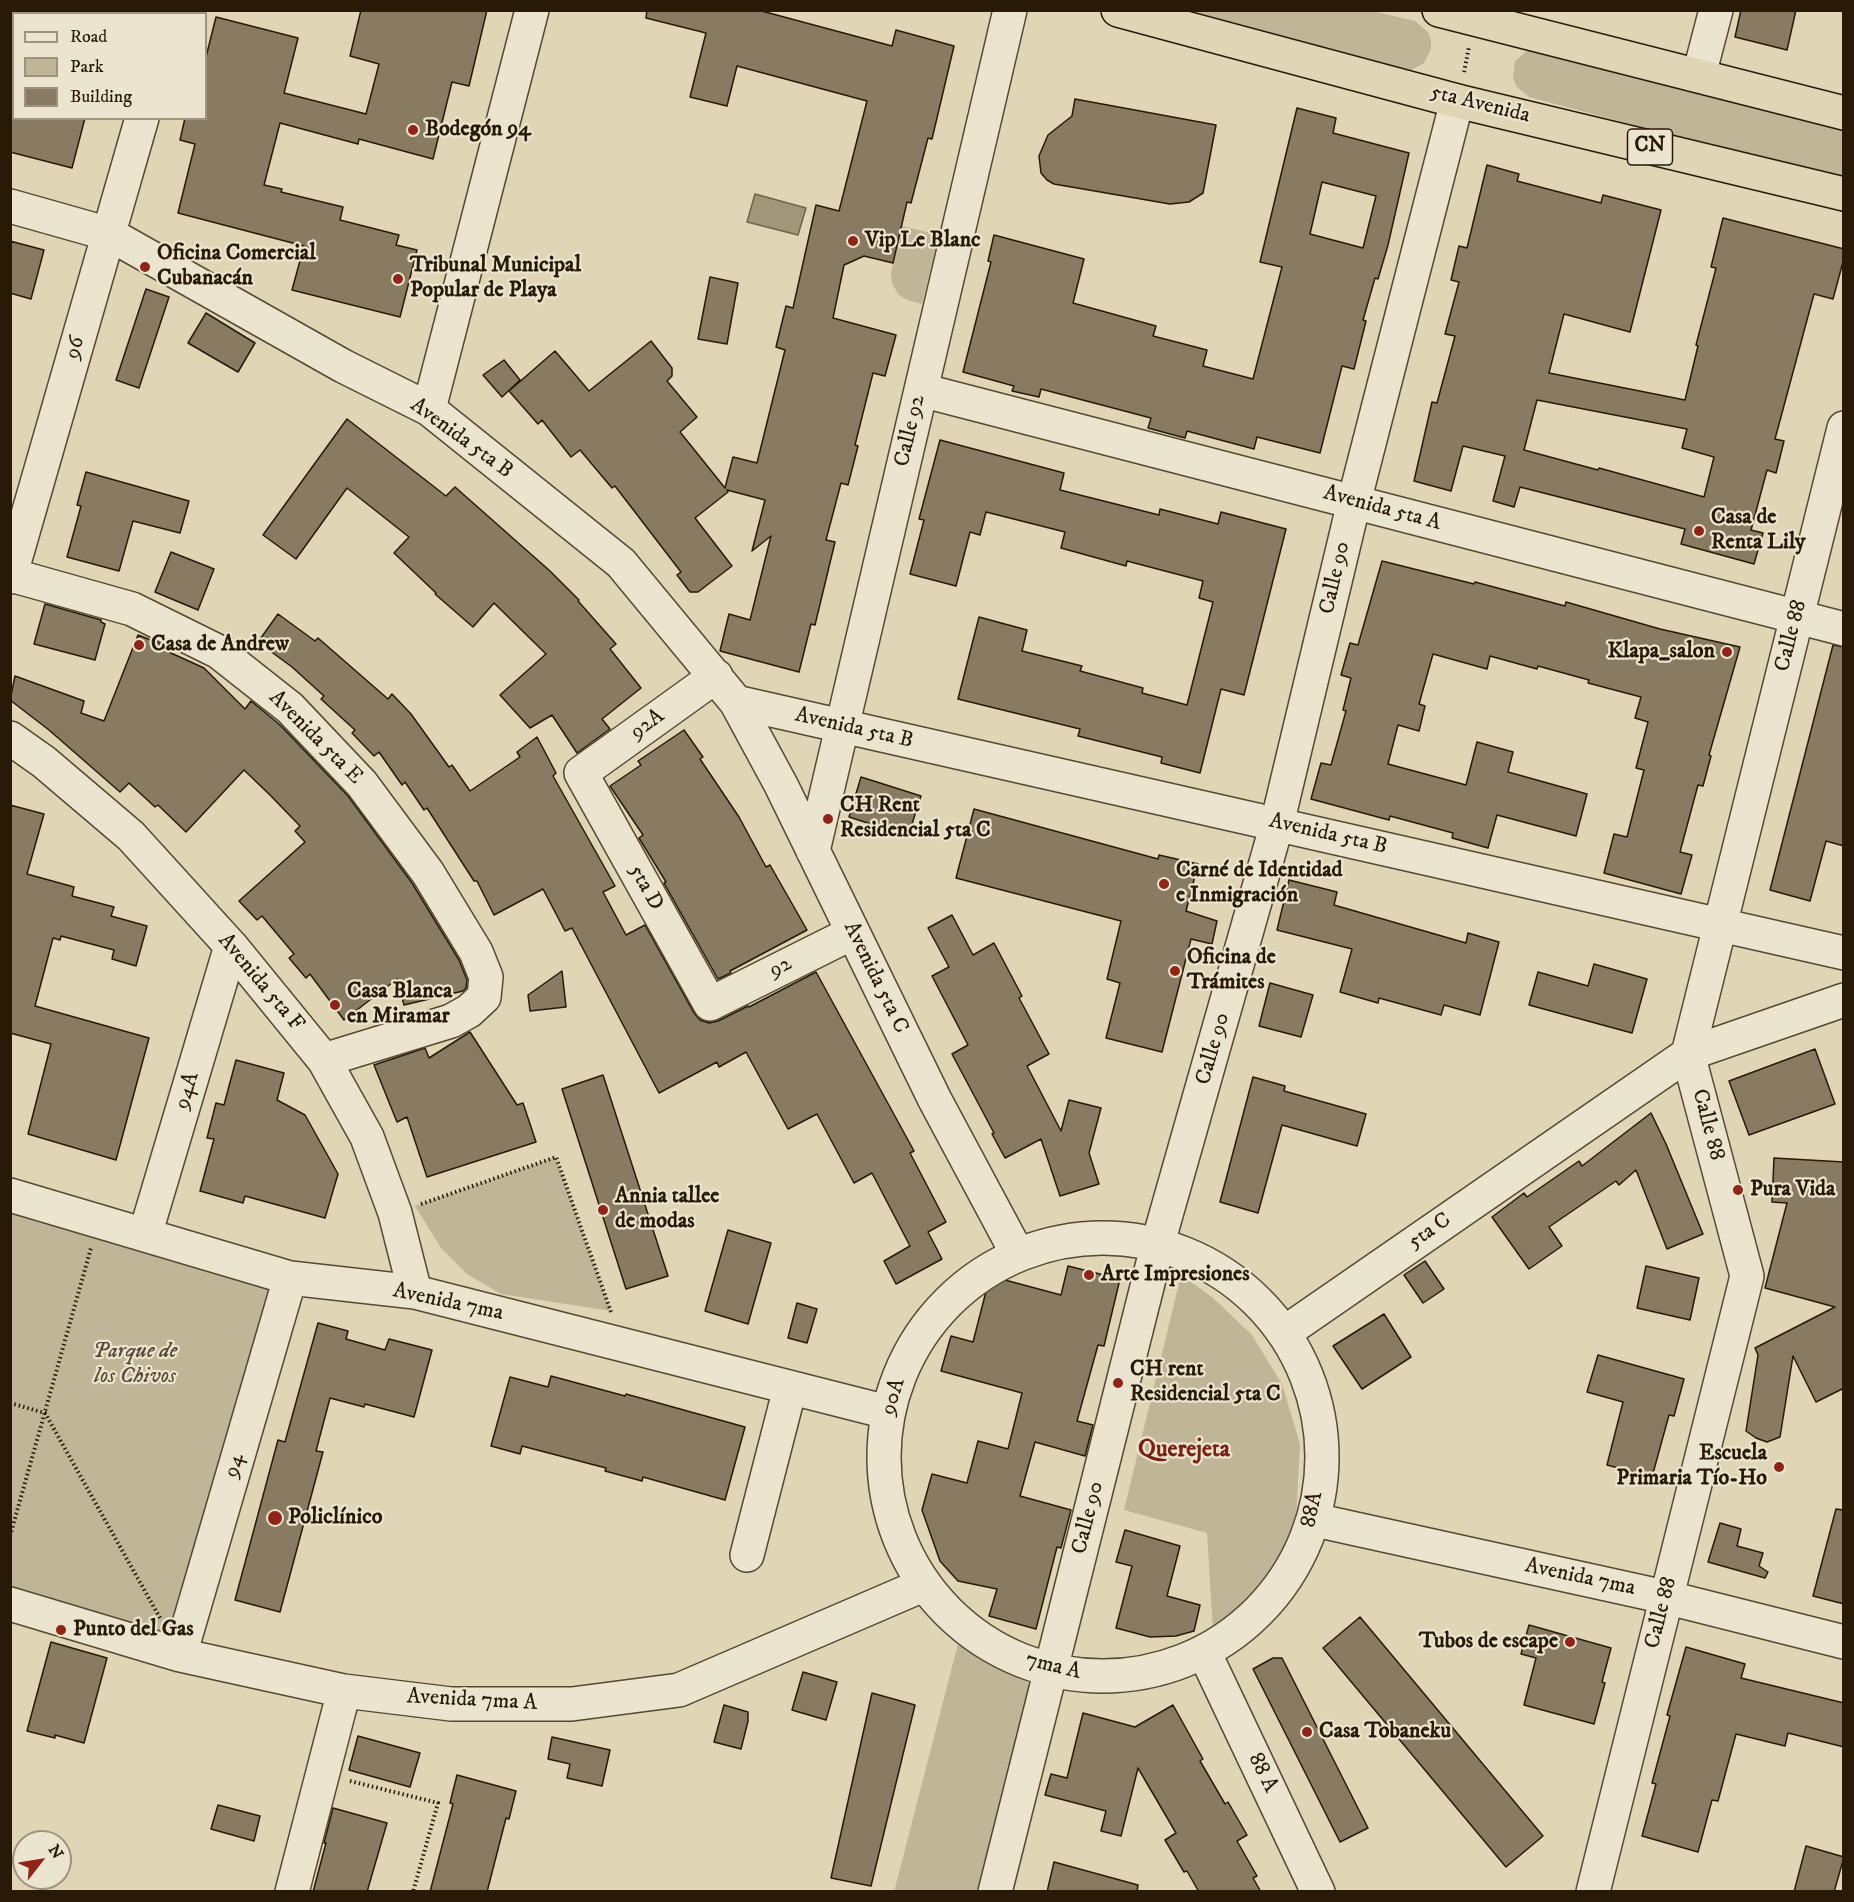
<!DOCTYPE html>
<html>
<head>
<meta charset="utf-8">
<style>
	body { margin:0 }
	#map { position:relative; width:1854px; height:1902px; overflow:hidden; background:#e0d5b5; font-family:"IM FELL DW Pica",serif }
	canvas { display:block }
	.frame { position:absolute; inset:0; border:12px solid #281a07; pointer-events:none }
	.legend { position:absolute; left:12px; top:12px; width:195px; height:108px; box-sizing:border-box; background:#ebe4cf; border:2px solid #9d937f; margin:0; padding:8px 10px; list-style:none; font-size:18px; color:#281a07 }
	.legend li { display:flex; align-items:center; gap:12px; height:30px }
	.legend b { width:30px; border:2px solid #9d937f }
	.north { position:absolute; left:12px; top:1830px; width:60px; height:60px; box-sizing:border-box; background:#ebe4cf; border:2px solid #9d937f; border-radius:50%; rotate:59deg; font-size:16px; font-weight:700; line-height:24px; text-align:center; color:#281a07 }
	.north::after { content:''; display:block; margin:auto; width:21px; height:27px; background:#8f2418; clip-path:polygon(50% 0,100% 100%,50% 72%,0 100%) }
</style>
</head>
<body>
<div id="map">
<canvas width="1854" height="1902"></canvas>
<div class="frame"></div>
<ul class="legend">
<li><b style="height:8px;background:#ebe4cf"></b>Road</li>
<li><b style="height:16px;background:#c1b597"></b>Park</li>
<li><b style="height:16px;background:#887b61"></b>Building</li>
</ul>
<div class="north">N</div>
</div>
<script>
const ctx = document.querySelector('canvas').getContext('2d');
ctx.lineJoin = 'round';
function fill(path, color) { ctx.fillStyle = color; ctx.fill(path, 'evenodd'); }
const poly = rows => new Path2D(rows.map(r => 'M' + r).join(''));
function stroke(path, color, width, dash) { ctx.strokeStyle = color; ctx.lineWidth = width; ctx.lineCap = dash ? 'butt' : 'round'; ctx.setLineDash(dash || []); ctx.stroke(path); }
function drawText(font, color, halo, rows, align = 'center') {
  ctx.font = font + ' "IM FELL DW Pica",serif'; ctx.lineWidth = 4.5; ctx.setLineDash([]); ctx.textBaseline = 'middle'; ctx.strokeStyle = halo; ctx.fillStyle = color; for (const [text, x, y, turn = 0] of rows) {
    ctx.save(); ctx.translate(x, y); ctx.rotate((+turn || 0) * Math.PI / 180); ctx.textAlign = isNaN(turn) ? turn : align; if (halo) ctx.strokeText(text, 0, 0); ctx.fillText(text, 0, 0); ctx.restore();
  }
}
const green = poly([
	[1165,11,1373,11,1415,21,1428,32,1431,40,1431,49,1424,63,1409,71],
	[1528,50,1843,128,1843,181,1529,97,1516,86,1513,78,1515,61],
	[902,226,939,235,922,304,907,300,898,294,892,283,891,273],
	[556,1157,611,1311,501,1294,467,1274,441,1248,415,1206],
	[10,1195,290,1278,180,1655,11,1604],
	[1181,1275,1212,1297,1252,1335,1282,1384,1300,1444,1295,1538,1265,1585,1213,1631,1207,1533,1124,1510],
	[959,1640,1030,1684,980,1891,894,1892]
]);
const water = poly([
	[755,194,806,208,798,235,747,222,755,194]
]);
const building = poly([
	[361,10,487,10,469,86,452,82,433,159,359,139,358,144,280,123,264,185,282,189,281,192,343,207,340,220,399,235,396,245,417,250,400,317,292,290,304,246,178,213,195,144,180,140,185,118,206,118,206,57,216,17,298,38,284,93,366,114,379,64,350,56,361,10],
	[647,10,758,10,892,46,896,30,954,46,932,139,928,138,911,203,907,202,893,263,864,256,844,265,833,318,896,335,885,376,873,373,855,445,858,446,848,485,841,483,826,540,835,542,815,625,811,624,799,672,720,651,729,614,750,620,771,536,752,551,765,500,727,490,728,492,695,518,732,566,698,592,690,592,677,575,681,572,615,486,612,488,580,450,571,457,542,420,538,424,509,391,555,351,589,391,651,341,672,368,672,376,667,381,697,417,680,432,725,488,733,457,757,463,785,350,776,347,786,306,793,308,816,205,839,211,867,101,737,66,727,106,690,97,706,33,646,18,647,10],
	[1741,10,1796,10,1787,50,1735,37,1741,10],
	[1075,99,1216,125,1203,193,1189,202,1170,204,1054,184,1047,180,1041,173,1039,156,1048,135,1072,116,1075,99],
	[1297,108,1336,118,1333,133,1409,153,1388,245,1378,279,1375,278,1363,320,1366,321,1354,369,1342,366,1320,453,1257,437,1254,449,1187,431,1185,438,1148,428,1151,418,1041,389,1039,397,1012,391,1014,386,963,372,991,262,988,261,994,235,1084,259,1073,303,1156,326,1153,336,1207,350,1203,366,1253,379,1282,267,1260,262,1297,108],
	[1322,182,1376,196,1363,248,1310,234,1322,182],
	[10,118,85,118,72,168,10,152,10,118],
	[1487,165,1519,174,1517,181,1601,203,1603,195,1661,210,1630,332,1564,314,1549,373,1685,400,1698,346,1696,345,1716,268,1711,267,1723,218,1844,249,1844,258,1833,299,1814,294,1775,439,1784,441,1776,473,1767,470,1751,530,1763,533,1754,564,1681,544,1685,529,1520,487,1514,507,1493,501,1505,456,1463,446,1451,491,1414,481,1432,402,1437,403,1455,336,1445,334,1459,282,1451,280,1459,246,1467,248,1487,165],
	[1537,400,1687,429,1682,448,1714,457,1704,497,1599,468,1598,470,1524,450,1537,400],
	[10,241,44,250,31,299,10,293,10,241],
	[710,277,738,283,727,344,698,339,710,277],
	[146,289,169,297,139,388,116,380,146,289],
	[206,313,255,343,238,372,188,343,206,313],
	[504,360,520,380,502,397,483,375,504,360],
	[347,419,446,496,455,487,550,571,579,600,578,601,616,644,610,649,641,688,602,719,610,729,577,753,552,715,530,728,500,695,546,654,494,603,473,627,435,594,436,593,394,553,409,537,347,488,296,559,263,535,347,419],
	[940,440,1064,473,1060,490,1159,515,1160,509,1218,524,1221,512,1286,529,1244,695,1221,689,1200,773,1161,763,1162,757,1078,736,1080,729,958,699,979,617,1027,630,1022,651,1082,666,1080,671,1143,688,1142,693,1187,705,1213,602,1199,598,1203,581,1127,561,1126,566,1061,548,1065,532,986,512,980,535,970,532,956,586,910,574,924,520,919,519,940,440],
	[86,472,189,501,180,533,133,521,119,571,67,557,81,506,77,505,86,472],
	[171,552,214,569,198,610,155,592,171,552],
	[1382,561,1474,584,1475,582,1565,606,1566,602,1660,629,1740,647,1709,755,1711,756,1703,786,1698,785,1680,852,1692,855,1681,894,1604,873,1614,834,1627,837,1644,770,1636,768,1648,722,1635,718,1641,697,1588,683,1589,680,1538,666,1537,669,1490,656,1487,669,1433,654,1419,704,1425,706,1419,731,1398,725,1388,764,1466,785,1477,742,1513,752,1508,772,1587,794,1576,836,1497,815,1488,848,1452,838,1453,833,1390,816,1389,820,1311,799,1321,763,1331,765,1346,711,1343,710,1351,678,1341,675,1350,643,1358,645,1382,561],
	[45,604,101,620,101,622,105,624,95,660,34,644,45,604],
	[278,614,315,641,318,638,388,699,392,694,411,714,449,767,452,765,470,791,520,757,517,752,537,737,556,773,553,776,615,886,603,892,626,935,645,925,694,1013,700,1020,709,1023,718,1021,748,1006,749,1007,816,972,914,1151,910,1153,946,1222,928,1232,942,1259,896,1284,884,1261,910,1246,872,1173,854,1183,817,1114,788,1129,746,1052,719,1067,717,1062,659,1093,572,928,565,931,543,889,494,915,477,881,474,881,427,808,424,810,405,782,402,785,379,752,374,756,352,733,355,730,321,699,324,696,292,667,258,642,278,614],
	[138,635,161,644,160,648,204,668,245,709,251,701,280,725,348,796,412,883,459,960,467,980,466,988,463,991,404,1005,397,979,344,1020,310,974,306,978,289,958,294,954,262,916,257,920,239,901,305,842,295,831,300,826,270,795,244,770,186,832,158,805,155,807,129,783,120,792,49,730,10,700,15,676,84,701,81,713,104,721,138,635],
	[1833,645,1844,647,1844,846,1826,841,1810,901,1770,890,1833,645],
	[684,730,703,757,700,759,739,817,766,867,770,865,807,930,730,971,731,973,718,979,664,883,666,882,639,838,643,835,610,786,641,765,638,761,684,730],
	[861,777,921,796,908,836,849,817,861,777],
	[10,805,44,814,27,874,74,887,72,896,114,907,111,916,147,926,136,966,112,959,114,950,61,936,60,940,53,938,35,1006,149,1038,116,1160,28,1134,51,1044,10,1033,10,805],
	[974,809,1158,859,1159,855,1198,864,1186,911,1217,921,1212,944,1191,939,1162,1052,1106,1038,1120,983,1107,979,1121,921,956,878,974,809],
	[1289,880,1337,892,1334,905,1466,943,1468,933,1499,942,1480,1015,1444,1005,1441,1015,1379,998,1378,1003,1340,992,1352,949,1277,930,1289,880],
	[952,915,973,955,994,943,1022,996,1019,998,1049,1054,1027,1066,1061,1131,1069,1100,1101,1108,1089,1153,1099,1184,1060,1196,1041,1139,1005,1158,992,1134,994,1133,952,1054,968,1045,932,976,949,967,928,928,952,915],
	[1594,964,1647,979,1632,1033,1529,1005,1538,972,1588,986,1594,964],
	[562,971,566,1007,530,1011,528,995,562,971],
	[1270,983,1313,995,1301,1037,1259,1026,1270,983],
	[470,1032,517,1105,523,1103,536,1142,427,1177,407,1117,397,1122,374,1065,425,1048,429,1058,470,1032],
	[1815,1049,1835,1104,1749,1135,1729,1081,1815,1049],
	[236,1060,284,1073,277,1100,305,1115,338,1174,325,1218,245,1196,243,1203,200,1191,214,1139,207,1138,216,1103,224,1105,236,1060],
	[603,1075,668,1276,626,1289,562,1089,603,1075],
	[1253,1077,1285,1086,1284,1091,1366,1114,1357,1146,1282,1125,1258,1213,1220,1202,1253,1077],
	[1651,1113,1666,1144,1703,1234,1667,1249,1636,1170,1619,1185,1616,1181,1549,1227,1562,1246,1529,1269,1492,1217,1524,1193,1527,1197,1579,1161,1582,1166,1651,1113],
	[1774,1158,1844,1162,1844,1388,1816,1402,1793,1356,1780,1437,1767,1442,1756,1438,1746,1431,1758,1355,1755,1348,1835,1307,1765,1288,1787,1203,1772,1202,1774,1158],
	[728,1230,771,1243,748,1324,705,1311,728,1230],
	[1425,1261,1444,1289,1423,1303,1404,1275,1425,1261],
	[1068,1266,1120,1279,1104,1346,1098,1345,1077,1421,1093,1425,1085,1456,1035,1442,1020,1496,1071,1510,1061,1548,1057,1547,1036,1629,989,1616,997,1589,958,1581,940,1561,922,1510,932,1474,967,1483,978,1441,1008,1449,1022,1393,941,1371,951,1336,973,1342,990,1276,1061,1295,1068,1266],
	[1646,1266,1699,1278,1690,1320,1637,1308,1646,1266],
	[797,1303,817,1309,807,1343,788,1338,797,1303],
	[1384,1314,1411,1357,1362,1389,1333,1346,1384,1314],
	[318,1323,348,1331,346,1339,385,1350,389,1339,432,1350,414,1417,365,1404,364,1407,330,1398,316,1451,323,1452,280,1612,235,1600,278,1440,285,1442,318,1323],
	[1598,1355,1684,1379,1674,1416,1669,1415,1652,1477,1607,1465,1623,1402,1587,1392,1598,1355],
	[551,1376,625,1396,626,1394,745,1427,725,1500,643,1477,642,1481,605,1471,606,1468,522,1446,520,1454,491,1446,510,1377,548,1387,551,1376],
	[1836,1509,1844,1510,1844,1604,1813,1596,1836,1509],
	[1720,1523,1741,1529,1737,1546,1763,1553,1759,1566,1768,1572,1765,1578,1708,1562,1720,1523],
	[1125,1530,1180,1546,1167,1596,1200,1605,1194,1631,1176,1636,1150,1637,1116,1628,1132,1566,1116,1562,1125,1530],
	[1360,1617,1543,1836,1506,1867,1323,1648,1360,1617],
	[1529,1625,1611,1648,1602,1682,1605,1683,1594,1724,1524,1705,1536,1658,1521,1654,1529,1625],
	[51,1642,107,1658,84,1743,55,1735,55,1738,27,1731,51,1642],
	[1686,1647,1745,1664,1741,1678,1844,1703,1844,1747,1788,1733,1785,1746,1736,1734,1718,1801,1712,1800,1698,1852,1642,1836,1656,1784,1652,1783,1670,1716,1667,1715,1686,1647],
	[1273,1658,1282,1658,1368,1828,1340,1842,1253,1669,1273,1658],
	[803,1672,837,1682,826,1720,792,1710,803,1672],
	[872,1693,915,1705,871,1886,831,1878,872,1693],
	[724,1705,748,1712,748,1721,741,1749,714,1742,724,1705],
	[1173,1705,1203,1759,1200,1761,1225,1804,1228,1802,1247,1835,1237,1841,1257,1876,1253,1878,1261,1892,1199,1892,1187,1871,1184,1872,1165,1840,1176,1833,1138,1768,1121,1836,1101,1831,1106,1811,1045,1795,1051,1774,1067,1778,1083,1713,1135,1727,1173,1705],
	[358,1736,420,1753,410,1787,349,1770,358,1736],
	[552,1737,610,1750,602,1786,567,1778,570,1764,548,1759,552,1737],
	[457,1775,516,1791,509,1819,506,1818,487,1892,430,1892,453,1804,450,1803,457,1775],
	[218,1805,260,1816,254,1841,211,1829,218,1805],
	[333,1808,387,1823,367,1892,313,1892,326,1843,324,1843,333,1808],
	[1806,1846,1844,1857,1834,1892,1794,1892,1806,1846],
	[1054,1862,1138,1885,1137,1892,1047,1892,1054,1862]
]);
const path = poly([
	[1464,72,1469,47],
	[421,1204,556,1157,611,1312],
	[10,1403,45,1413,160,1618],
	[10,1536,91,1248],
	[350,1781,438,1803,413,1892]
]);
const minor = poly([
	[172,14,173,10],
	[1699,75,1716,10],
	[10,206,109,234,343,366,429,409,621,563,736,702,781,785,935,1100,1017,1253],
	[921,390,1844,629],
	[429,409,532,10],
	[11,575,132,609,219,652,290,708,362,784,428,873,476,952,486,977,484,997,469,1011,451,1021,324,1060],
	[10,577,142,118],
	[716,676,581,773,710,1004,852,933],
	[736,702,1844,953],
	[10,738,44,762,131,836,231,946,324,1060,367,1137,395,1213,415,1292],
	[813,851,1010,10],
	[10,1195,290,1278,415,1292,887,1412],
	[145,1235,231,946],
	'884 1457a219 219 0 1 1 438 0a219 219 0 1 1-438 0Z',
	[1284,1333,1688,1054,1844,1000],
	[1315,1520,1665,1597,1844,1642],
	[747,1555,790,1388],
	[10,1604,180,1655,344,1691,451,1704,572,1704,679,1690,923,1585],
	[1205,1654,1318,1892],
	[180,1655,290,1278],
	[292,1892,344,1691],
	[995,1892,1158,1243,1277,824,1354,502,1457,101],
	[1593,1892,1747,1276,1688,1054,1844,428]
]);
const highway = poly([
	[1118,10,1457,101,1844,194],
	[1439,10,1844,113]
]);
const markers = [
	[413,130,6,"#8f2418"],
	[853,241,6,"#8f2418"],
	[145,267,6,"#8f2418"],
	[398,279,6,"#8f2418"],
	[1699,531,6,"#8f2418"],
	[139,645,6,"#8f2418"],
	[1727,652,6,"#8f2418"],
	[828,819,6,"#8f2418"],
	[1164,884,6,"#8f2418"],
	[1175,971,6,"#8f2418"],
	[335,1005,6,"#8f2418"],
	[1738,1190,6,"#8f2418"],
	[603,1210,6,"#8f2418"],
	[1089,1275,6,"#8f2418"],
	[1118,1383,6,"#8f2418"],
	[1779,1467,6,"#8f2418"],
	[275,1518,8,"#8f2418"],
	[61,1630,6,"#8f2418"],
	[1570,1642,6,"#8f2418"],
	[1307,1732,6,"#8f2418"]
];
const shields = [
	[1650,147,45]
];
const shieldNames = [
	["CN",1650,147]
];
const streetNames = [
	["5ta Avenida",1480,105,14],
	["96",76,348,-74],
	["Calle 92",911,431,-77],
	["Avenida 5ta B",461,439,36],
	["Avenida 5ta A",1382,509,15],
	["Calle 90",1336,578,-77],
	["Calle 88",1792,636,-76],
	["92A",648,725,-36],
	["Avenida 5ta B",854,729,13],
	["Avenida 5ta E",315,738,45],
	["Avenida 5ta B",1328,835,13],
	["5ta D",645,888,61],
	["92",781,968,-26],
	["Avenida 5ta C",875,978,64],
	["Avenida 5ta F",260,983,50],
	["Calle 90",1214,1049,-74],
	["94A",188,1091,-73],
	["Calle 88",1707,1125,75],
	["5ta C",1430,1232,-35],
	["Avenida 7ma",448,1303,12],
	["90A",894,1397,-73],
	["94",235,1466,-74],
	["88A",1313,1510,-77],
	["Calle 90",1089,1518,-76],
	["Avenida 7ma",1580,1578,12],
	["Calle 88",1662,1613,-76],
	["7ma A",1053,1667,14],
	["Avenida 7ma A",472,1701,3],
	["88 A",1262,1773,64]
];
const poiNames = [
	["Bodegón 94",425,130],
	["Vip Le Blanc",865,241],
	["Oficina Comercial",157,254],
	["Cubanacán",157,279],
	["Tribunal Municipal",410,266],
	["Popular de Playa",410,291],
	["Casa de",1711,518],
	["Renta Lily",1711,543],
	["Casa de Andrew",151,645],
	["Klapa_salon",1715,652,"right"],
	["CH Rent",840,806],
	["Residencial 5ta C",840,831],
	["Carné de Identidad",1176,871],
	["e Inmigración",1176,896],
	["Oficina de",1187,958],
	["Trámites",1187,983],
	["Casa Blanca",347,992],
	["en Miramar",347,1017],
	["Pura Vida",1750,1190],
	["Annia tallee",615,1197],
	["de modas",615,1222],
	["Arte Impresiones",1101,1275],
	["CH rent",1130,1370],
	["Residencial 5ta C",1130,1395],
	["Escuela",1767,1454,"right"],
	["Primaria Tío-Ho",1767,1479,"right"],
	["Policlínico",288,1518],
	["Punto del Gas",73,1630],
	["Tubos de escape",1558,1642,"right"],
	["Casa Tobaneku",1319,1732]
];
const parkNames = [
	["Parque de",135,1352],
	["los Chivos",135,1377]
];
const neighbourhoodNames = [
	["Querejeta",1184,1451]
];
fill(green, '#c1b597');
fill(water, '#a1957a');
stroke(water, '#71644c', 1.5);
fill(building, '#887b61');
stroke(building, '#281a07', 1.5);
stroke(minor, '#564932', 36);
stroke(highway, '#281a07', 36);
stroke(path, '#281a07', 4, [1.5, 3]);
stroke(minor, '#ebe4cf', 33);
stroke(highway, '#e0d5b5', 33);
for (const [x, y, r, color] of markers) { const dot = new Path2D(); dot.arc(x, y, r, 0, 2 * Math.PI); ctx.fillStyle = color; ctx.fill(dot); stroke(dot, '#ebe4cf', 2); }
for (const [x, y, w] of shields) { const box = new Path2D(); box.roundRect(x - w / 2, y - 18, w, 36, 4.5); ctx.fillStyle = '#ebe4cf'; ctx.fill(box); stroke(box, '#281a07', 1.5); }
drawText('bold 21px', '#281a07', null, shieldNames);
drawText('22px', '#281a07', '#ebe4cf', streetNames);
drawText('bold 22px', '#281a07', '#ebe4cf', poiNames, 'left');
drawText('italic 22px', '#564832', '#ebe4cf', parkNames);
drawText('bold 24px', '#7a1f14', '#ebe4cf', neighbourhoodNames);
</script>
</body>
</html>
